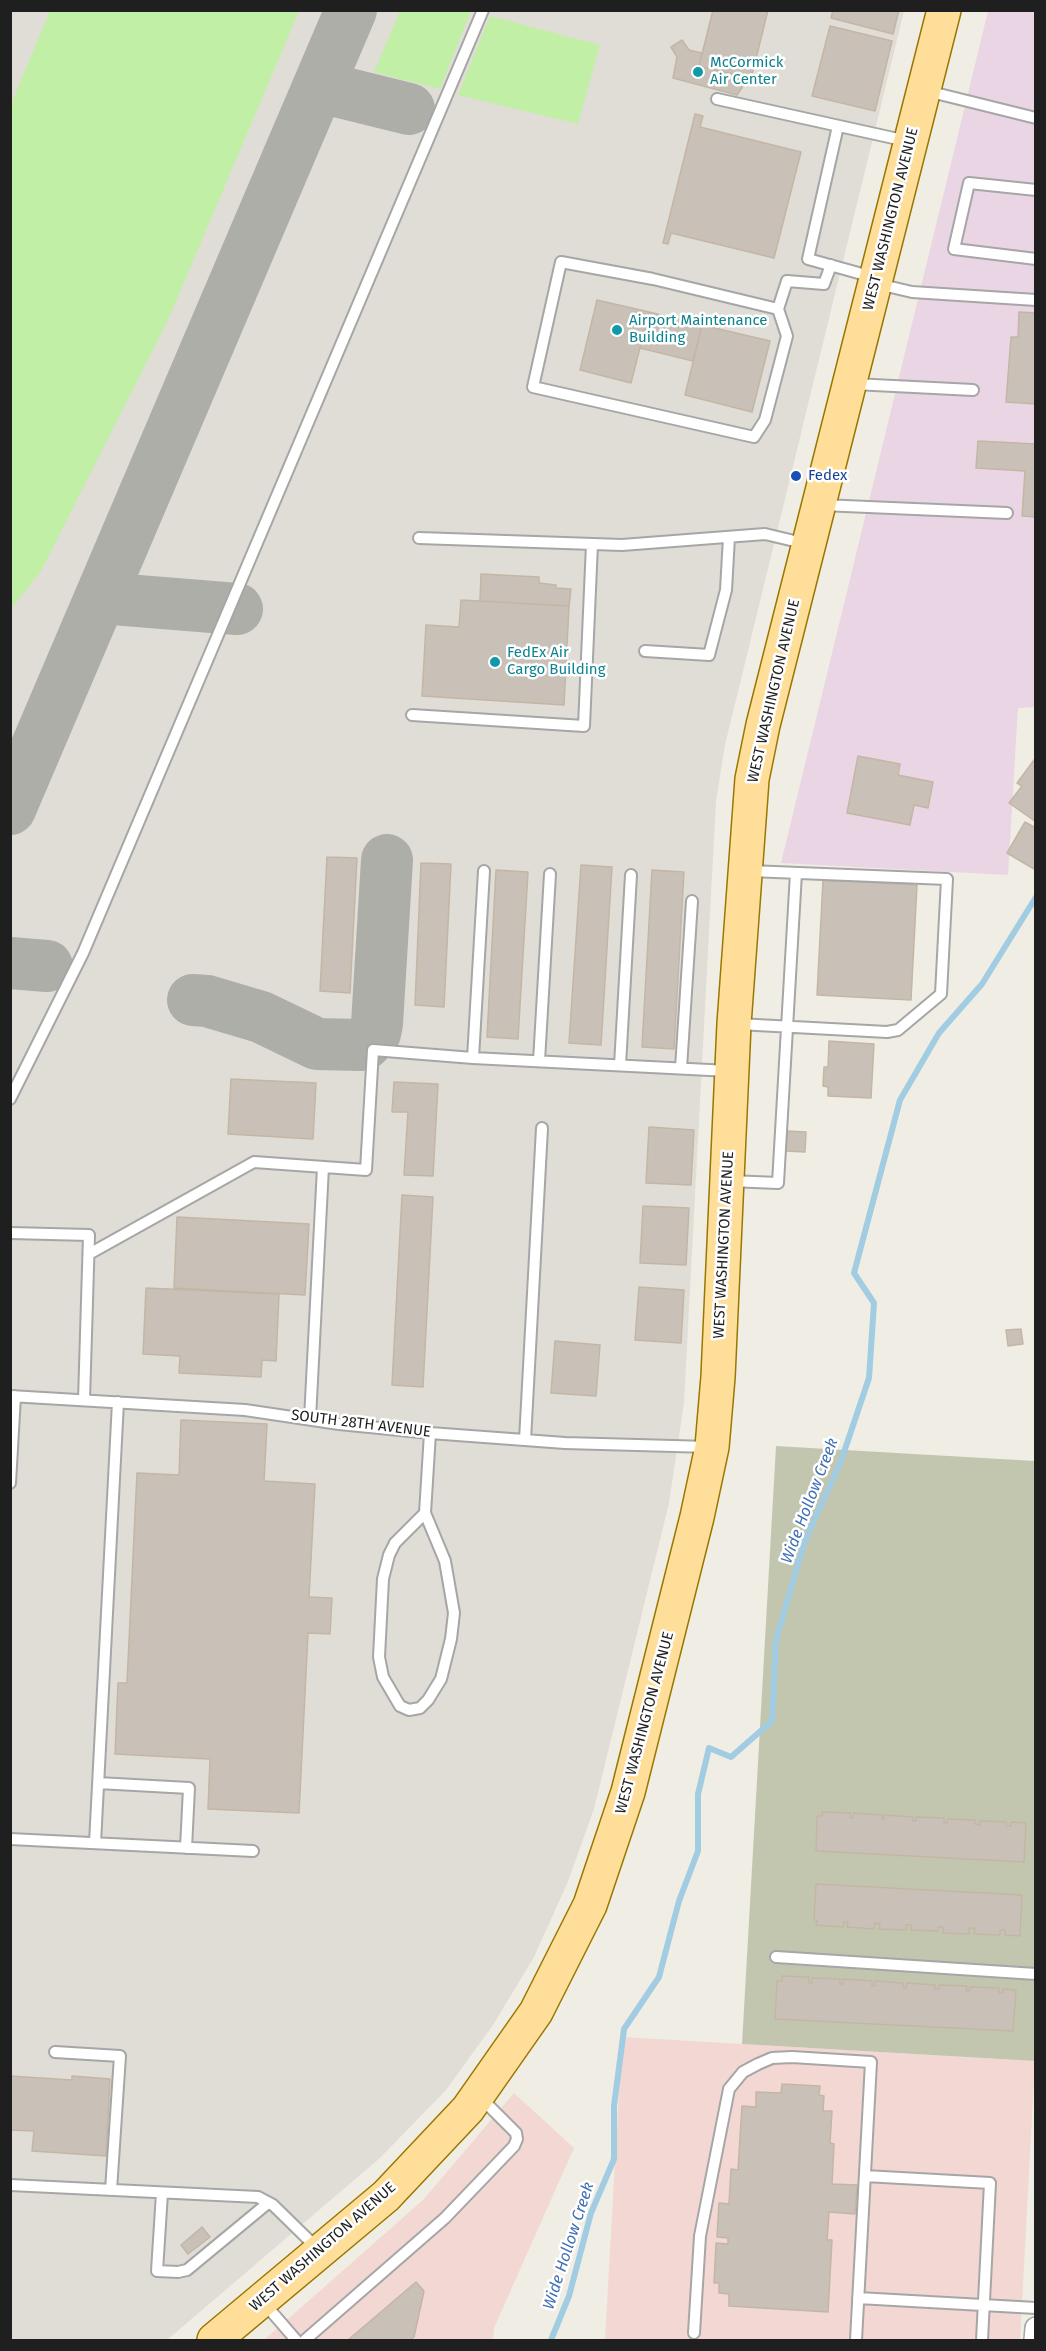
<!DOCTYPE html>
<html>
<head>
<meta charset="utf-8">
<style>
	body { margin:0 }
	#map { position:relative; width:1046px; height:2351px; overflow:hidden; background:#f0eee4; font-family:"Fira Sans",sans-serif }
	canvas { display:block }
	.frame { position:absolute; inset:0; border:12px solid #1f1f1f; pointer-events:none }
</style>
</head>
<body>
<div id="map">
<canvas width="1046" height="2351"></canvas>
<div class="frame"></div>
</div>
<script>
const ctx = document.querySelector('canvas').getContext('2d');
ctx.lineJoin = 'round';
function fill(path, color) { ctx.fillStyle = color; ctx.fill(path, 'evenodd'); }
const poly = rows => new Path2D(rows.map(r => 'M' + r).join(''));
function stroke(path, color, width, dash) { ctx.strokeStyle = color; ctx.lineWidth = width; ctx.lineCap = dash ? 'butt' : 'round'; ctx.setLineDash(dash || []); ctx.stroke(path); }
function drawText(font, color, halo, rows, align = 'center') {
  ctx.font = font + ' "Fira Sans",sans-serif'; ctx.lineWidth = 5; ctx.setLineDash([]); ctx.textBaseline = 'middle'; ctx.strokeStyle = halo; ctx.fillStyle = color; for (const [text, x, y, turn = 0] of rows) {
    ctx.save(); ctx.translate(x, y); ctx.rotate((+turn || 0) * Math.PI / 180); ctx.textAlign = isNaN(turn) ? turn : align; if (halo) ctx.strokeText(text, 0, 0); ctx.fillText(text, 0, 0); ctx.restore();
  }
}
const commercial = poly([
	[622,2037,1035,2061,1020,2340,605,2340],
	[514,2093,574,2148,494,2328,493,2340,264,2340,423,2200]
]);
const industrial = poly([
	[988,11,1035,11,1036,707,1018,708,1008,875,781,863]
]);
const airport = poly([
	[11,11,904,11,725,745,716,801,684,1403,669,1503,594,1809,567,1884,534,1957,493,2025,446,2090,380,2158,167,2340,11,2340]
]);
const construction = poly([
	[776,1446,1035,1461,1035,2061,742,2044]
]);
const grass = poly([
	[50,11,299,11,168,320,41,571,11,609,11,104],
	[400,11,471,11,440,89,374,72],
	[490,16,600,45,578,124,458,95]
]);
const stream = poly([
	[551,2340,569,2296,591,2213,614,2159,614,2106,624,2029,659,1977,679,1901,698,1851,698,1794,709,1748,731,1757,772,1721,776,1640,804,1543,841,1461,869,1378,874,1303,854,1273,900,1100,939,1033,982,984,1036,897]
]);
const taxiway = poly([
	[320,87,409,109],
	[101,598,237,609],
	[10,809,351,10],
	[10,963,47,966],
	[193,1000,207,1001,261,1017,317,1044,360,1045,365,1044,375,1033,377,1024,387,860]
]);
const building = poly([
	[713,10,768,10,751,79,699,66,713,10],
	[833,10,899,10,893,34,831,18,833,10],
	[830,26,892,41,875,111,812,96,830,26],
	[682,40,689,50,702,53,699,66,746,77,745,83,737,95,673,78,677,57,671,47,682,40],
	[695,114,703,116,700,127,801,152,774,258,671,233,668,244,663,243,695,114],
	[597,300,649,312,631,383,580,370,597,300],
	[649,312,702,325,693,361,640,348,649,312],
	[1019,312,1036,313,1036,404,1006,402,1011,337,1018,337,1019,312],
	[702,325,770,341,752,412,685,395,702,325],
	[978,441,1036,444,1036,517,1022,516,1025,471,976,468,978,441],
	[481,574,539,577,539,583,556,585,556,588,571,589,569,606,480,601,481,574],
	[461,600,569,606,564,705,422,696,426,625,459,627,461,600],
	[858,756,900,764,898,775,933,782,928,808,914,805,910,825,847,813,858,756],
	[1034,760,1036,762,1036,822,1009,803,1022,786,1017,783,1034,760],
	[1025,822,1036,828,1036,865,1034,869,1007,853,1025,822],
	[327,857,357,858,350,993,320,991,327,857],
	[421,863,451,864,444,1007,415,1005,421,863],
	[581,865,612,867,601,1045,569,1043,581,865],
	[496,870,528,872,518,1039,487,1037,496,870],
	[652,870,684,872,674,1049,642,1047,652,870],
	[823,880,917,885,911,1000,817,995,823,880],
	[829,1041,874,1044,871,1098,828,1096,828,1087,823,1086,824,1067,828,1067,829,1041],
	[231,1079,316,1083,313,1139,228,1134,231,1079],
	[394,1082,438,1084,433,1176,404,1175,408,1112,392,1112,394,1082],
	[649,1127,694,1130,691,1185,646,1183,649,1127],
	[787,1131,806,1132,805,1152,786,1151,787,1131],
	[402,1195,433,1197,423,1387,392,1385,402,1195],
	[643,1206,689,1208,686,1265,640,1263,643,1206],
	[177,1217,309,1224,305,1295,174,1288,177,1217],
	[639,1287,684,1290,681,1343,635,1340,639,1287],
	[146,1288,279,1294,276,1361,262,1360,261,1377,179,1373,180,1356,143,1354,146,1288],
	[1021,1329,1023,1344,1008,1346,1006,1330,1021,1329],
	[555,1341,600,1345,596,1396,551,1393,555,1341],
	[181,1420,267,1424,264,1481,315,1484,309,1597,332,1598,330,1634,308,1633,299,1813,208,1809,210,1759,115,1754,118,1683,127,1683,137,1473,179,1475,181,1420],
	[822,1812,850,1813,850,1818,853,1818,853,1813,882,1815,882,1819,884,1820,884,1815,913,1817,913,1821,916,1821,916,1817,944,1818,944,1823,947,1823,948,1819,975,1820,975,1824,980,1825,980,1821,1006,1822,1006,1826,1011,1826,1011,1822,1026,1823,1024,1862,816,1851,817,1816,822,1816,822,1812],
	[816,1884,1022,1895,1020,1936,1005,1935,1005,1930,1000,1930,1000,1935,974,1934,975,1928,969,1928,969,1934,943,1933,943,1927,938,1927,938,1931,911,1930,911,1925,906,1925,906,1930,879,1929,880,1924,875,1923,874,1929,847,1927,848,1922,844,1922,843,1927,816,1925,817,1920,814,1920,816,1884],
	[782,1976,809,1977,809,1983,812,1983,812,1978,840,1979,840,1984,843,1984,843,1979,872,1981,872,1986,875,1986,875,1981,903,1983,903,1987,906,1988,907,1983,935,1985,935,1989,939,1989,939,1985,967,1986,966,1991,969,1991,970,1987,999,1988,999,1993,1003,1993,1003,1989,1016,1990,1013,2031,775,2019,777,1981,782,1981,782,1976],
	[10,2076,72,2080,72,2076,110,2079,106,2156,32,2151,34,2131,10,2130,10,2076],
	[782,2084,820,2086,819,2095,824,2096,823,2111,832,2111,830,2143,834,2144,832,2184,857,2185,855,2214,829,2212,827,2240,832,2240,828,2312,729,2306,729,2294,719,2293,719,2283,714,2283,716,2243,728,2244,728,2238,717,2237,719,2203,729,2204,731,2169,738,2170,742,2106,756,2107,756,2092,781,2093,782,2084],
	[202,2227,210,2237,188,2254,181,2245,202,2227],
	[416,2282,424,2291,414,2337,410,2340,348,2340,416,2282]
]);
const service = poly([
	[927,91,1036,118],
	[717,99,907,141],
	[838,126,808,259,873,277],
	[1036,190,969,183,954,249,1036,259],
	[878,284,912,292,1036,300],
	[778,309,653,279,561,262,533,387,754,437,765,420,787,336,778,309,787,281,824,284,831,265],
	[854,384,973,390],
	[822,505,1007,513],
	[419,538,622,545,765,534,807,544],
	[645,651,709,655,726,590,729,537],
	[412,715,584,726,592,544],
	[484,871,473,1058,729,1071],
	[738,1024,887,1032,898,1030,941,994,947,879,750,871],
	[539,1061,550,874],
	[620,1065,631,875],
	[681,1068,692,901],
	[10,1099,83,953,483,10],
	[730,1181,778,1183,796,873],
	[10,1233,89,1235,84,1400],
	[89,1254,254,1162,366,1170,373,1050,473,1058],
	[10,1396,245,1410,339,1424,430,1433,565,1443,709,1447],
	[310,1419,323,1167],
	[525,1440,542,1128],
	[10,1483,15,1396],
	[425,1513,445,1561,454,1613,451,1639,441,1679,428,1700,420,1708,409,1710,400,1706,383,1677,379,1657,383,1579,389,1555,395,1543,425,1513,430,1433],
	[98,1783,189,1788,186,1848],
	[10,1839,253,1851],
	[95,1843,118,1402],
	[776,1957,1036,1974],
	[55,2052,120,2056,111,2190],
	[865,2176,990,2183,982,2340],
	[10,2185,258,2197,273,2205,318,2249],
	[162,2193,157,2271,178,2272,187,2270,268,2203],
	[858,2298,1036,2308],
	[264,2303,296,2340],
	[694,2333,700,2236,729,2089,743,2072,758,2064,772,2058,792,2057,871,2062,856,2340],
	[305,2340,445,2218,514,2146,517,2139,516,2133,480,2097]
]);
const minor = poly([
	[1035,2340,1036,2328]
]);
const primary = poly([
	[214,2340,386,2196,468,2109,536,2012,590,1905,628,1792,697,1517,712,1447,718,1377,734,1024,752,779,763,725,944,10]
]);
const markers = [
	[698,72,6,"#0f9aa8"],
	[617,330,6,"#0f9aa8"],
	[796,476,6,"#1a4fb4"],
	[495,662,6,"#0f9aa8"]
];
const cultureNames = [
	["McCormick",710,63],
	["Air Center",710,80],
	["Airport Maintenance",629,321],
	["Building",629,338],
	["FedEx Air",507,653],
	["Cargo Building",507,670]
];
const streetNames = [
	["WEST WASHINGTON AVENUE",891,219,-76],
	["WEST WASHINGTON AVENUE",774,691,-77],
	["WEST WASHINGTON AVENUE",724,1245,-87],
	["SOUTH 28TH AVENUE",361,1424,7],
	["WEST WASHINGTON AVENUE",645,1723,-75],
	["WEST WASHINGTON AVENUE",323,2247,-41]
];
const transitNames = [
	["Fedex",808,476]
];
const waterNames = [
	["Wide Hollow Creek",810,1501,-69],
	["Wide Hollow Creek",569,2246,-72]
];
fill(commercial, '#f3d7d2');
fill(industrial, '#ead5e4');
fill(airport, '#dfddd6');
fill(construction, '#c3c6af');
fill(grass, '#c2efa6');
stroke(stream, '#a1cce2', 6);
stroke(taxiway, '#aeaea8', 52);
fill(building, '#c9c1b7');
stroke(building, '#c3b6a5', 1.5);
stroke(service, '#a6a6a6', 14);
stroke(minor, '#a6a6a6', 24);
stroke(primary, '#970', 36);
stroke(service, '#fff', 10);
stroke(minor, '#fff', 21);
stroke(primary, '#ffde9a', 33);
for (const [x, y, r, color] of markers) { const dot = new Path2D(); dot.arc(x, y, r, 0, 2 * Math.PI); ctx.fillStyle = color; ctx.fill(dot); stroke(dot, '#fff', 2); }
drawText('15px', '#0d838f', '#fff', cultureNames, 'left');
drawText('15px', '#1f1f1f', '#fff', streetNames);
drawText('15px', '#164399', '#fff', transitNames, 'left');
drawText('italic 16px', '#4270b7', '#fff', waterNames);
</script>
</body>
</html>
